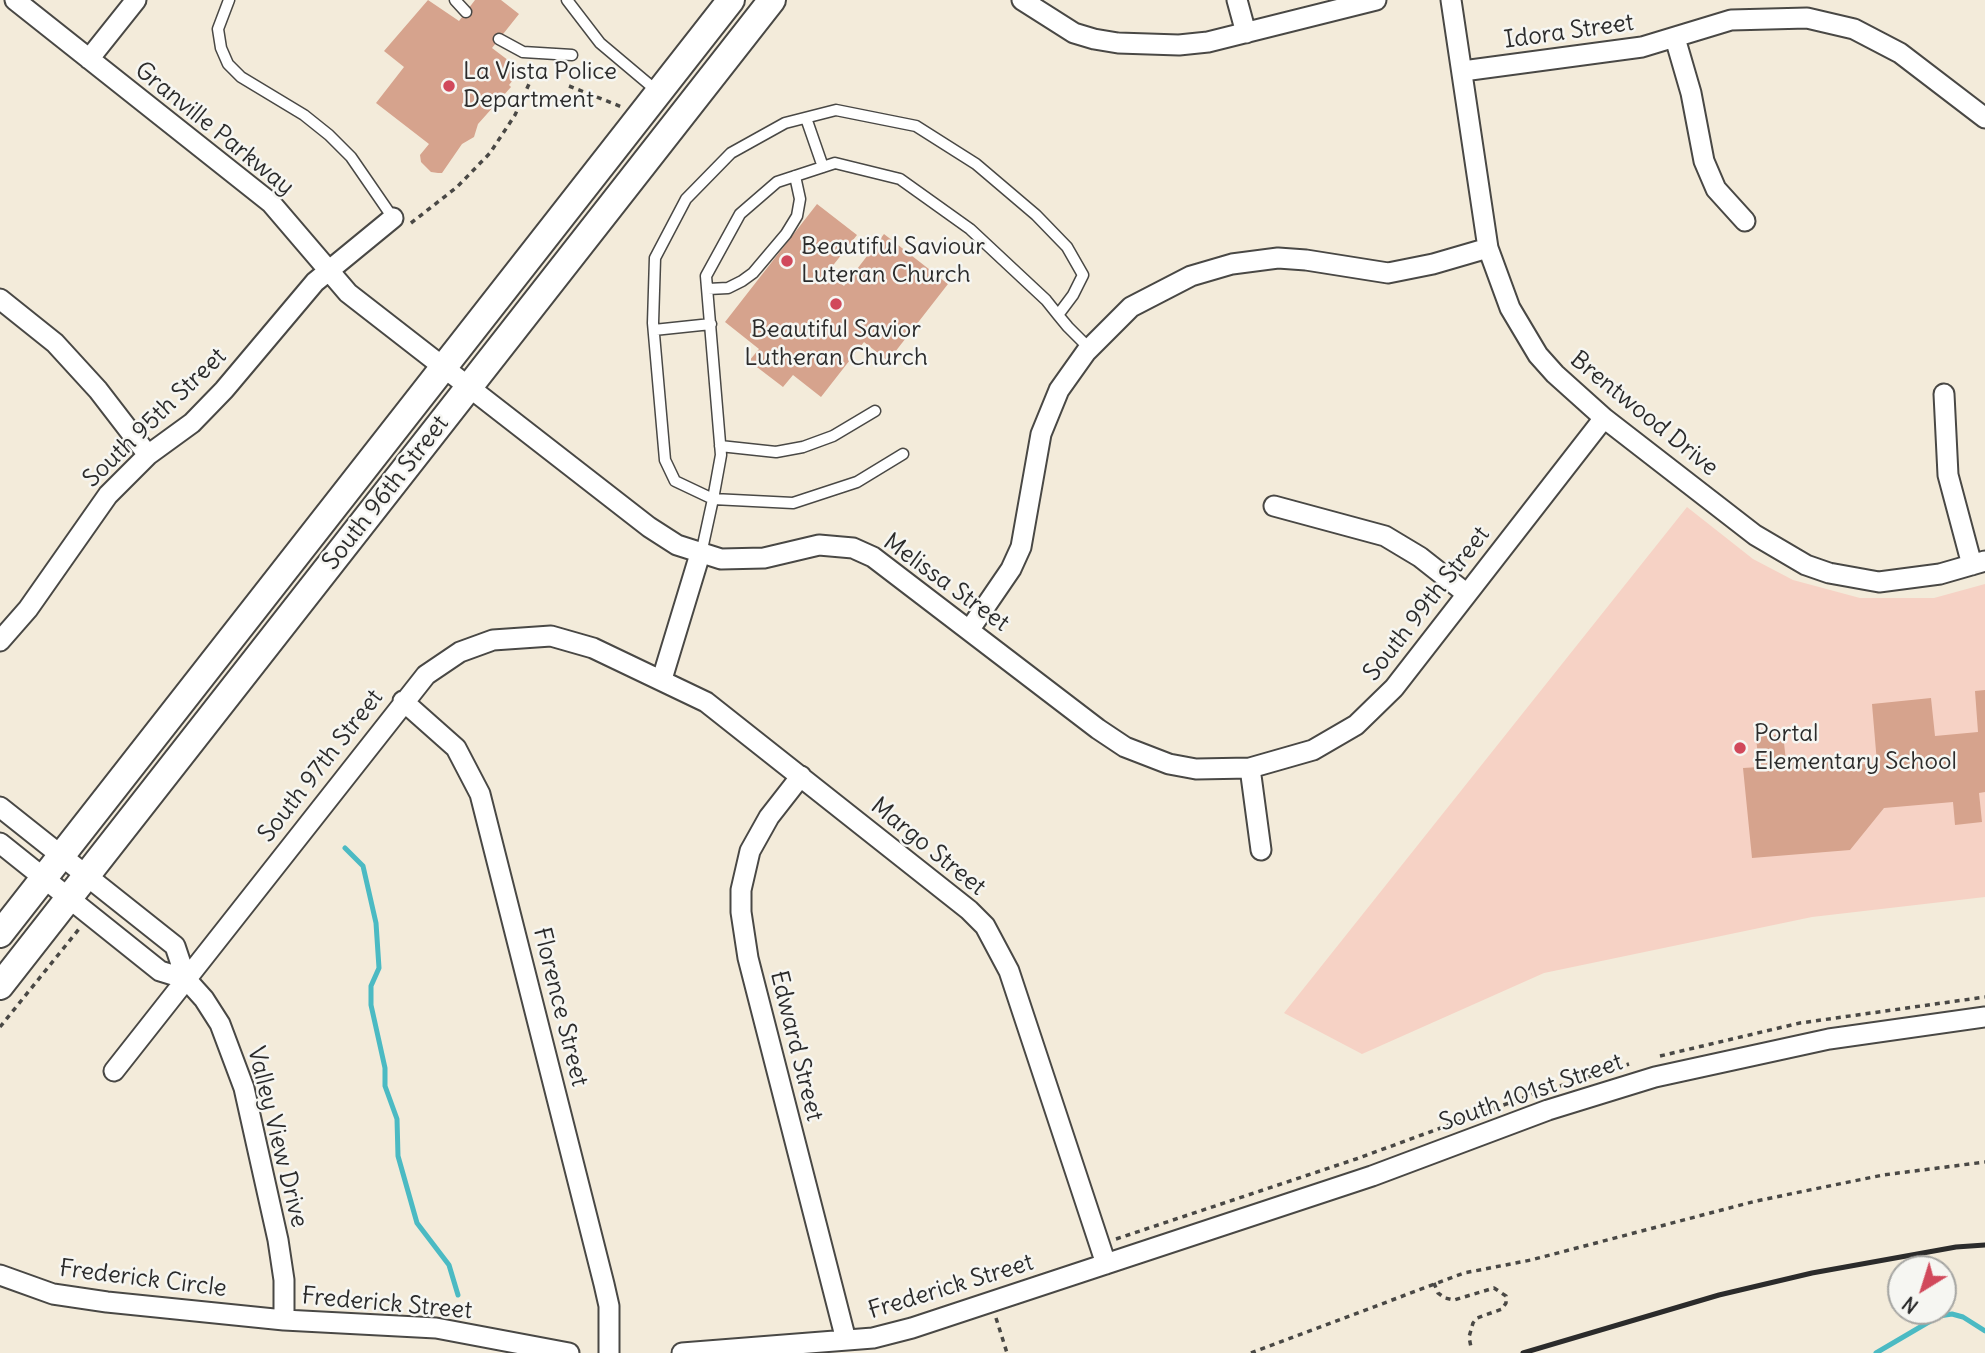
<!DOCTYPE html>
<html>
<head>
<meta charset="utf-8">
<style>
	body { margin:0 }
	#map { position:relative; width:1985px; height:1353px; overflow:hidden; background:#f3ebda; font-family:Delius,sans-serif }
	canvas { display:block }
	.north { position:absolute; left:1887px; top:1255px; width:70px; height:70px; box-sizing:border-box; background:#f6f6f2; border:2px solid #a5a5a2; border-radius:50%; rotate:218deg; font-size:19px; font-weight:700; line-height:28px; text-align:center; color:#2b2b2b }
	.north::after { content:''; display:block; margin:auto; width:24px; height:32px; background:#d1495b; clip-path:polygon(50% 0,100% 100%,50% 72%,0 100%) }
</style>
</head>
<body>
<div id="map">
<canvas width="1985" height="1353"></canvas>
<div class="north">N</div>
</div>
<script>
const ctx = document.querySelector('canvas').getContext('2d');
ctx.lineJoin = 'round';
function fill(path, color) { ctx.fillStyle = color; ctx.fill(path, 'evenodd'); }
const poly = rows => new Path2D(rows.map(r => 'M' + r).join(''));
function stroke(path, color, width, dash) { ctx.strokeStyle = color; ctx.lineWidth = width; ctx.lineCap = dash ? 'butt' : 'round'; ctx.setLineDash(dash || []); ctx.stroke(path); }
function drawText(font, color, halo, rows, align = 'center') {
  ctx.font = font + ' Delius,sans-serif'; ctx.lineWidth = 5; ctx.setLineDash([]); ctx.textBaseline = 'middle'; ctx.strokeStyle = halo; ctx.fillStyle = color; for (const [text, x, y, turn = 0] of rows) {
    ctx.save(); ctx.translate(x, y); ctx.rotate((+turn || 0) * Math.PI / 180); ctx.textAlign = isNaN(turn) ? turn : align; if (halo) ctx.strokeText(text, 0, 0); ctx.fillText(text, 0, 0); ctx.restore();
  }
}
const built = poly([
	[1687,507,1753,559,1793,580,1860,598,1934,598,1985,584,1985,897,1812,917,1544,973,1362,1054,1284,1013]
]);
const stream = poly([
	[345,848,363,866,376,923,379,968,371,986,371,1005,385,1068,385,1086,397,1119,398,1156,417,1223,449,1265,458,1295],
	[1876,1353,1939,1316,1952,1314,1963,1317,1985,1331]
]);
const building = poly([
	[428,0,459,21,475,0,501,0,519,14,492,48,521,70,509,85,511,87,478,124,474,137,462,144,442,173,438,173,431,172,421,162,420,155,429,144,376,103,404,67,384,51],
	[817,204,857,235,827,273,844,286,884,234,948,284,888,361,864,342,821,397,793,375,783,387,749,361,759,349,725,322],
	[1985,690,1985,792,1979,793,1982,822,1955,825,1953,802,1884,808,1850,850,1752,858,1743,768,1759,767,1756,737,1783,734,1786,761,1841,755,1842,766,1877,763,1872,704,1931,698,1935,736,1978,732,1975,691]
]);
const path = poly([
	[569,86,622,107],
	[411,223,457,187,490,153,515,115,534,73,549,79],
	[0,1027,79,929],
	[1660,1056,1800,1023,1985,997],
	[1560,1086,1629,1064],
	[1116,1239,1356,1159,1539,1092],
	[1434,1283,1438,1293,1445,1298,1454,1300,1494,1288,1506,1296,1506,1303,1502,1309,1477,1318,1473,1323,1469,1337,1471,1347],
	[996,1318,1007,1353],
	[1251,1353,1464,1273,1531,1260,1756,1201,1883,1175,1985,1162]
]);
const lane = poly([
	[229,0,218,29,221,48,228,64,241,77,304,115,329,135,351,157,393,218],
	[455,0,466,12],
	[567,0,600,43,657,91],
	[499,39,523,52,572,55],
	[806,118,823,167],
	[708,289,728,288,742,281,753,273,786,234,797,216,800,199,795,176],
	[1058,315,1073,295,1083,275,1067,247,1036,215,976,164,916,126,836,110,785,123,731,153,686,199,655,258,653,323,665,460,675,481,713,499,721,455,706,276,740,214,777,182,835,163,900,179,970,229,1046,300,1058,315,1068,327,1089,348],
	[654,330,711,324],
	[720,446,776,452,803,447,833,436,875,411],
	[701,554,713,499,793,503,857,482,903,454]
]);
const street = poly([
	[15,0,271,203,348,293,649,527,677,545,721,559,764,558,819,545,853,548,873,557,1098,729,1125,747,1169,764,1196,769,1250,768,1313,750,1356,725,1394,688,1604,418],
	[1022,0,1074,33,1094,39,1118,43,1179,45,1208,42,1376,0],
	[1237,0,1246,33],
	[1451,0,1488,248,1510,308,1538,355,1555,374,1604,418,1755,535,1806,565,1829,573,1879,582,1940,574,1985,561],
	[1675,38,1691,93,1704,161,1716,189,1745,221],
	[89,59,136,0],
	[1463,71,1642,47,1731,20,1807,18,1854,29,1900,53,1985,118],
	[0,299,55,343,98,390,148,455],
	[1944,394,1948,475,1972,565],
	[1274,506,1385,536,1420,557,1467,594],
	[970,629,1011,569,1021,547,1041,434,1059,390,1086,352,1131,307,1191,276,1232,264,1278,258,1306,260,1388,273,1433,264,1488,248],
	[0,641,28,609,108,495,148,455,192,423,224,390,315,282,393,218],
	[662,679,700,554],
	[403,701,456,748,480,794,604,1284,609,1306,609,1353],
	[1250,768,1261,850],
	[801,776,769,817,750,851,741,890,741,912,748,958,846,1340],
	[0,807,175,946,186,979,204,999,220,1024,244,1088,278,1240,284,1280,284,1320],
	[0,843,160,971,186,979],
	[114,1071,426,675,460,652,493,640,551,636,593,648,706,702,969,910,985,926,1009,971,1106,1264],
	[0,1275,53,1294,107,1302,284,1320,436,1328,569,1353],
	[682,1353,873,1338,912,1328,1372,1176,1548,1110,1655,1077,1829,1039,1985,1017]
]);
const secondary = poly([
	[0,934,731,0],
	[0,986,772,0]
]);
const rail = poly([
	[1523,1353,1719,1295,1812,1273,1956,1247,1985,1245]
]);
const markers = [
	[449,86,7,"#d1495b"],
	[787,261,7,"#d1495b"],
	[836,304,7,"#d1495b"],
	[1740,748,7,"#d1495b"]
];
const streetNames = [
	["Idora Street",1569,32,-8],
	["Granville Parkway",214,129,39],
	["Brentwood Drive",1644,414,39],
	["South 95th Street",155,418,-44],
	["South 96th Street",386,493,-52],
	["Melissa Street",946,583,36],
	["South 99th Street",1427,604,-52],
	["South 97th Street",321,766,-52],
	["Margo Street",928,847,39],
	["Florence Street",560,1007,76],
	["Edward Street",796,1046,76],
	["South 101st Street",1531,1093,-19],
	["Valley View Drive",277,1137,76],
	["Frederick Circle",143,1279,7],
	["Frederick Street",951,1287,-17],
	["Frederick Street",387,1304,5]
];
const poiNames = [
	["La Vista Police",463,72],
	["Department",463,100],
	["Beautiful Saviour",801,247],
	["Luteran Church",801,275],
	["Beautiful Savior",836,330,"center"],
	["Lutheran Church",836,358,"center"],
	["Portal",1754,734],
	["Elementary School",1754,762]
];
fill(built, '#f6d2c5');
stroke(stream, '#4bbac3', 5);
fill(building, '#d6a38d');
stroke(lane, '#494845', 13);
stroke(street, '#494845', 23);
stroke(secondary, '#494845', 30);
stroke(path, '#494845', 3.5, [5, 5]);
stroke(lane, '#fff', 10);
stroke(street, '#fff', 19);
stroke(secondary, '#fff', 26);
stroke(rail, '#2b2b2b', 5);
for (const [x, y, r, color] of markers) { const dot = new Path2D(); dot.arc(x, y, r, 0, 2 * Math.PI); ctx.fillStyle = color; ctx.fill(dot); stroke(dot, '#f6f6f2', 2.5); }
drawText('24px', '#2b2b2b', '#f6f6f2', streetNames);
drawText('24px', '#2b2b2b', '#f6f6f2', poiNames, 'left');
</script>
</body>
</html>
